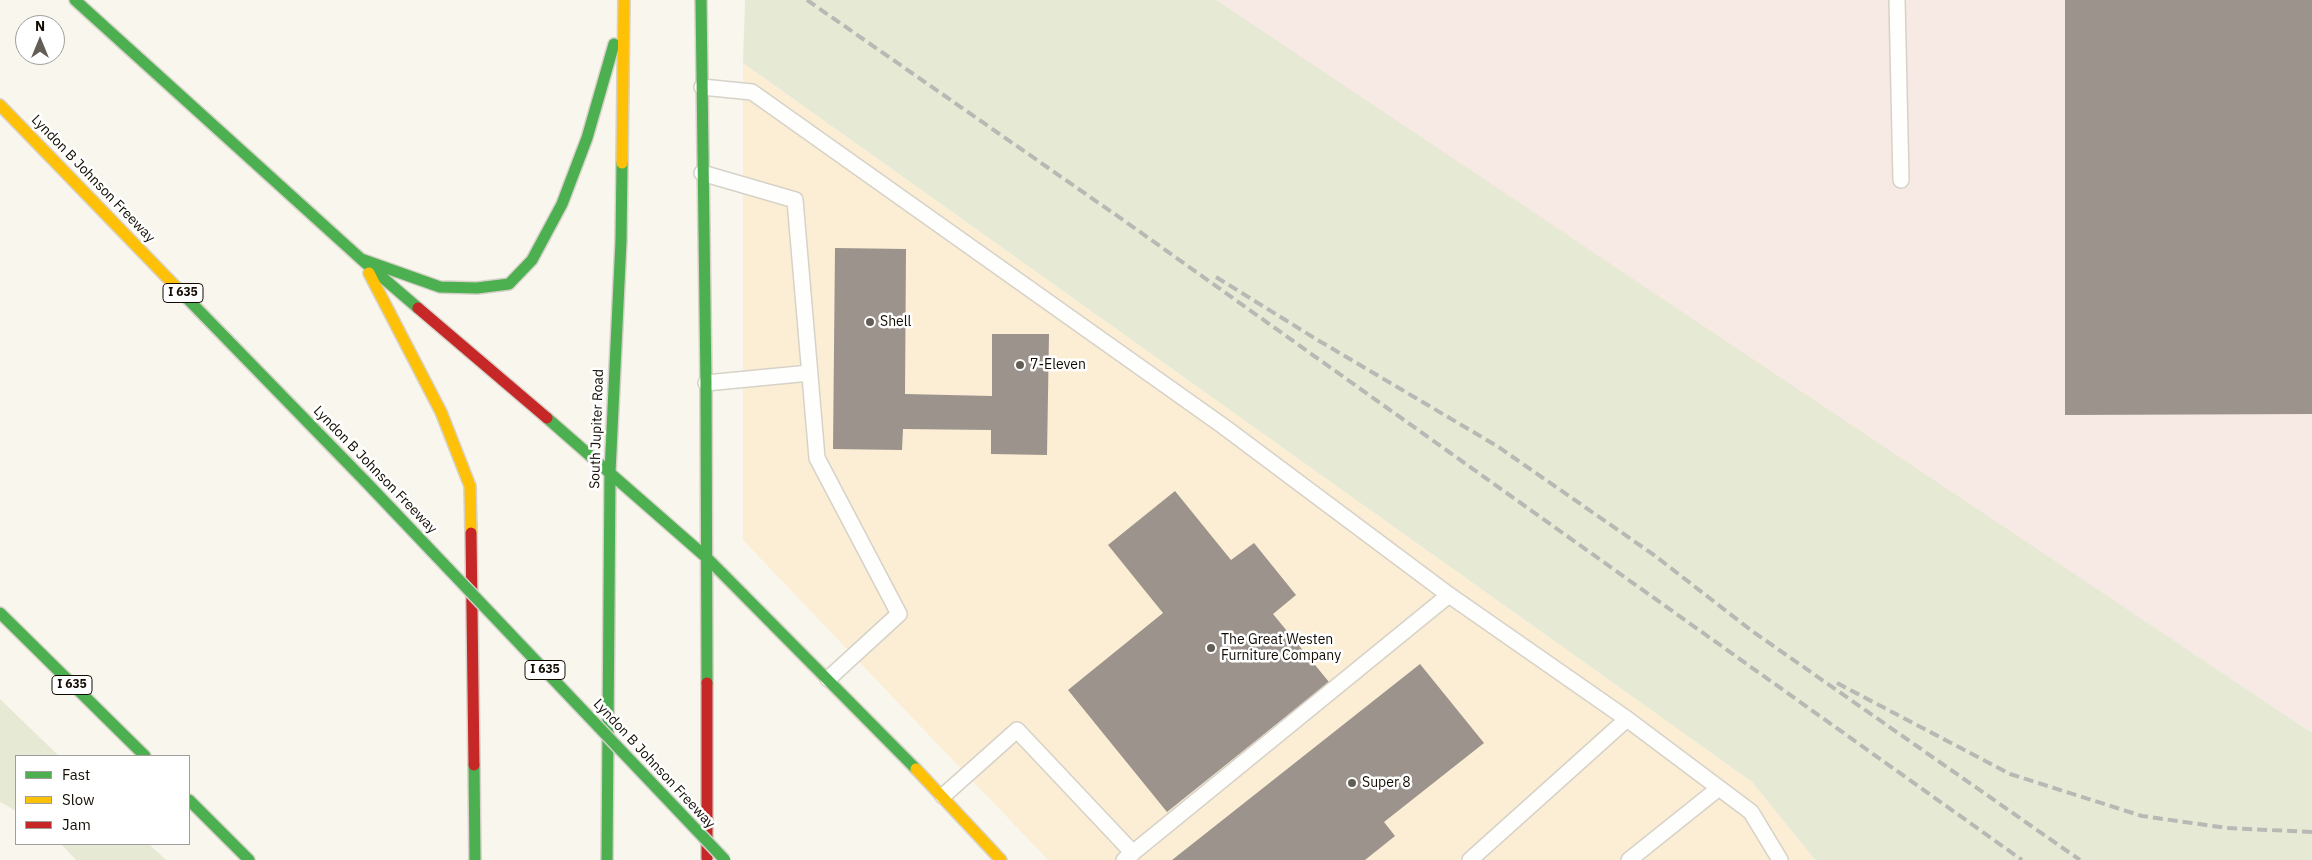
<!DOCTYPE html>
<html>
<head>
<meta charset="utf-8">
<style>
	body { margin:0 }
	#map { position:relative; width:2312px; height:860px; overflow:hidden; background:#f9f6ee; font-family:"IBM Plex Sans",sans-serif }
	canvas { display:block }
	.legend { position:absolute; left:15px; top:755px; width:175px; height:90px; box-sizing:border-box; background:#fff; border:1px solid #a09e9a; margin:0; padding:6px 9px; list-style:none; font-size:15px; color:#120c02 }
	.legend li { display:flex; align-items:center; gap:10px; height:25px }
	.legend b { width:25px; border:1px solid #a09e9a }
	.north { position:absolute; left:15px; top:15px; width:50px; height:50px; box-sizing:border-box; background:#fff; border:1px solid #a09e9a; border-radius:50%; rotate:0deg; font-size:14px; font-weight:700; line-height:20px; text-align:center; color:#120c02 }
	.north::after { content:''; display:block; margin:auto; width:18px; height:22px; background:#635e55; clip-path:polygon(50% 0,100% 100%,50% 72%,0 100%) }
</style>
</head>
<body>
<div id="map">
<canvas width="2312" height="860"></canvas>
<ul class="legend">
<li><b style="height:6px;background:#4caf50"></b>Fast</li>
<li><b style="height:6px;background:#ffc107"></b>Slow</li>
<li><b style="height:6px;background:#c62828"></b>Jam</li>
</ul>
<div class="north">N</div>
</div>
<script>
const ctx = document.querySelector('canvas').getContext('2d');
ctx.lineJoin = 'round';
function fill(path, color) { ctx.fillStyle = color; ctx.fill(path, 'evenodd'); }
const poly = rows => new Path2D(rows.map(r => 'M' + r).join(''));
function stroke(path, color, width, dash) { ctx.strokeStyle = color; ctx.lineWidth = width; ctx.lineCap = dash ? 'butt' : 'round'; ctx.setLineDash(dash || []); ctx.stroke(path); }
function drawText(font, color, halo, rows, align = 'center') {
  ctx.font = font + ' "IBM Plex Sans",sans-serif'; ctx.lineWidth = 5; ctx.setLineDash([]); ctx.textBaseline = 'middle'; ctx.strokeStyle = halo; ctx.fillStyle = color; for (const [text, x, y, turn = 0] of rows) {
    ctx.save(); ctx.translate(x, y); ctx.rotate((+turn || 0) * Math.PI / 180); ctx.textAlign = isNaN(turn) ? turn : align; if (halo) ctx.strokeText(text, 0, 0); ctx.fillText(text, 0, 0); ctx.restore();
  }
}
const built = poly([
	[743,63,1752,782,1815,860,1048,860,743,540]
]);
const industrial = poly([
	[1153,0,2312,0,2312,860]
]);
const green = poly([
	[745,0,1216,0,2312,733,2312,860,1815,860,1752,782,743,63],
	[0,699,59,756,16,756,16,811,0,802],
	[61,844,149,844,166,860,76,860]
]);
const building = poly([
	[2065,0,2312,0,2312,414,2065,415],
	[835,248,906,249,905,394,992,396,992,334,1049,334,1047,455,991,454,991,430,903,429,902,450,833,449],
	[1175,491,1231,560,1254,543,1296,595,1273,614,1329,682,1167,812,1068,690,1163,613,1108,545],
	[1420,664,1484,743,1384,822,1395,836,1365,860,1172,860]
]);
const lane = poly([
	[1897,0,1901,180],
	[702,87,752,92,1223,426,1449,595,1627,719,1751,812,1780,860],
	[702,173,795,200,817,458,899,614,828,679],
	[706,383,810,373],
	[943,796,1017,730,1133,853],
	[1124,860,1449,595],
	[1470,860,1627,719],
	[1629,860,1719,788]
]);
const fast = poly([
	[75,0,361,259,418,308],
	[701,0,706,383,707,683],
	[361,259,440,287,477,288,509,284,532,260,562,204,587,138,614,44],
	[179,290,365,481],
	[547,418,707,558,916,769],
	[0,613,145,756],
	[474,765,475,860],
	[189,800,249,860],
	[607,860,610,472,621,241,622,163]
]);
const slow = poly([
	[0,105,179,290],
	[622,163,624,0],
	[369,273,441,412,470,486,471,533],
	[916,769,1001,860]
]);
const jam = poly([
	[418,308,547,418],
	[471,533,474,765],
	[707,683,707,858]
]);
const rail = poly([
	[807,0,1126,222,2022,860],
	[1216,277,1316,339,1497,446,1654,555,1752,631,2080,860],
	[1837,683,2010,774,2142,816,2227,828,2312,832]
]);
const fastBridge = poly([
	[365,481,725,860]
]);
const markers = [
	[870,322,5,"#635e55"],
	[1020,365,5,"#635e55"],
	[1211,648,5,"#635e55"],
	[1352,783,5,"#635e55"]
];
const shields = [
	[183,293,40],
	[545,670,40],
	[72,685,40]
];
const shieldNames = [
	["I 635",183,293],
	["I 635",545,670],
	["I 635",72,685]
];
const streetNames = [
	["Lyndon B Johnson Freeway",93,179,46],
	["South Jupiter Road",597,429,-88],
	["Lyndon B Johnson Freeway",375,470,46],
	["Lyndon B Johnson Freeway",654,764,47]
];
const poiNames = [
	["Shell",880,322],
	["7-Eleven",1030,365],
	["The Great Westen",1221,640],
	["Furniture Company",1221,656],
	["Super 8",1362,783]
];
fill(built, '#fceed4');
fill(industrial, '#f7e9e3');
fill(green, '#e6ead5');
fill(building, '#9b938c');
stroke(lane, '#d7d2c8', 18);
stroke(fast, '#d7d2c8', 14);
stroke(slow, '#d7d2c8', 14);
stroke(jam, '#d7d2c8', 14);
stroke(lane, '#fefefc', 15);
stroke(fast, '#4caf50', 11);
stroke(slow, '#ffc107', 11);
stroke(jam, '#c62828', 11);
stroke(rail, '#b9b8b5', 4, [10, 5]);
stroke(fastBridge, '#d2d0cb', 14, []);
stroke(fastBridge, '#4caf50', 11);
for (const [x, y, r, color] of markers) { const dot = new Path2D(); dot.arc(x, y, r, 0, 2 * Math.PI); ctx.fillStyle = color; ctx.fill(dot); stroke(dot, '#fff', 2); }
for (const [x, y, w] of shields) { const box = new Path2D(); box.roundRect(x - w / 2, y - 9.5, w, 19, 4); ctx.fillStyle = '#fff'; ctx.fill(box); stroke(box, '#120c02', 1); }
drawText('bold 12px', '#120c02', null, shieldNames);
drawText('14px', '#120c02', '#fff', streetNames);
drawText('14px', '#120c02', '#fff', poiNames, 'left');
</script>
</body>
</html>
